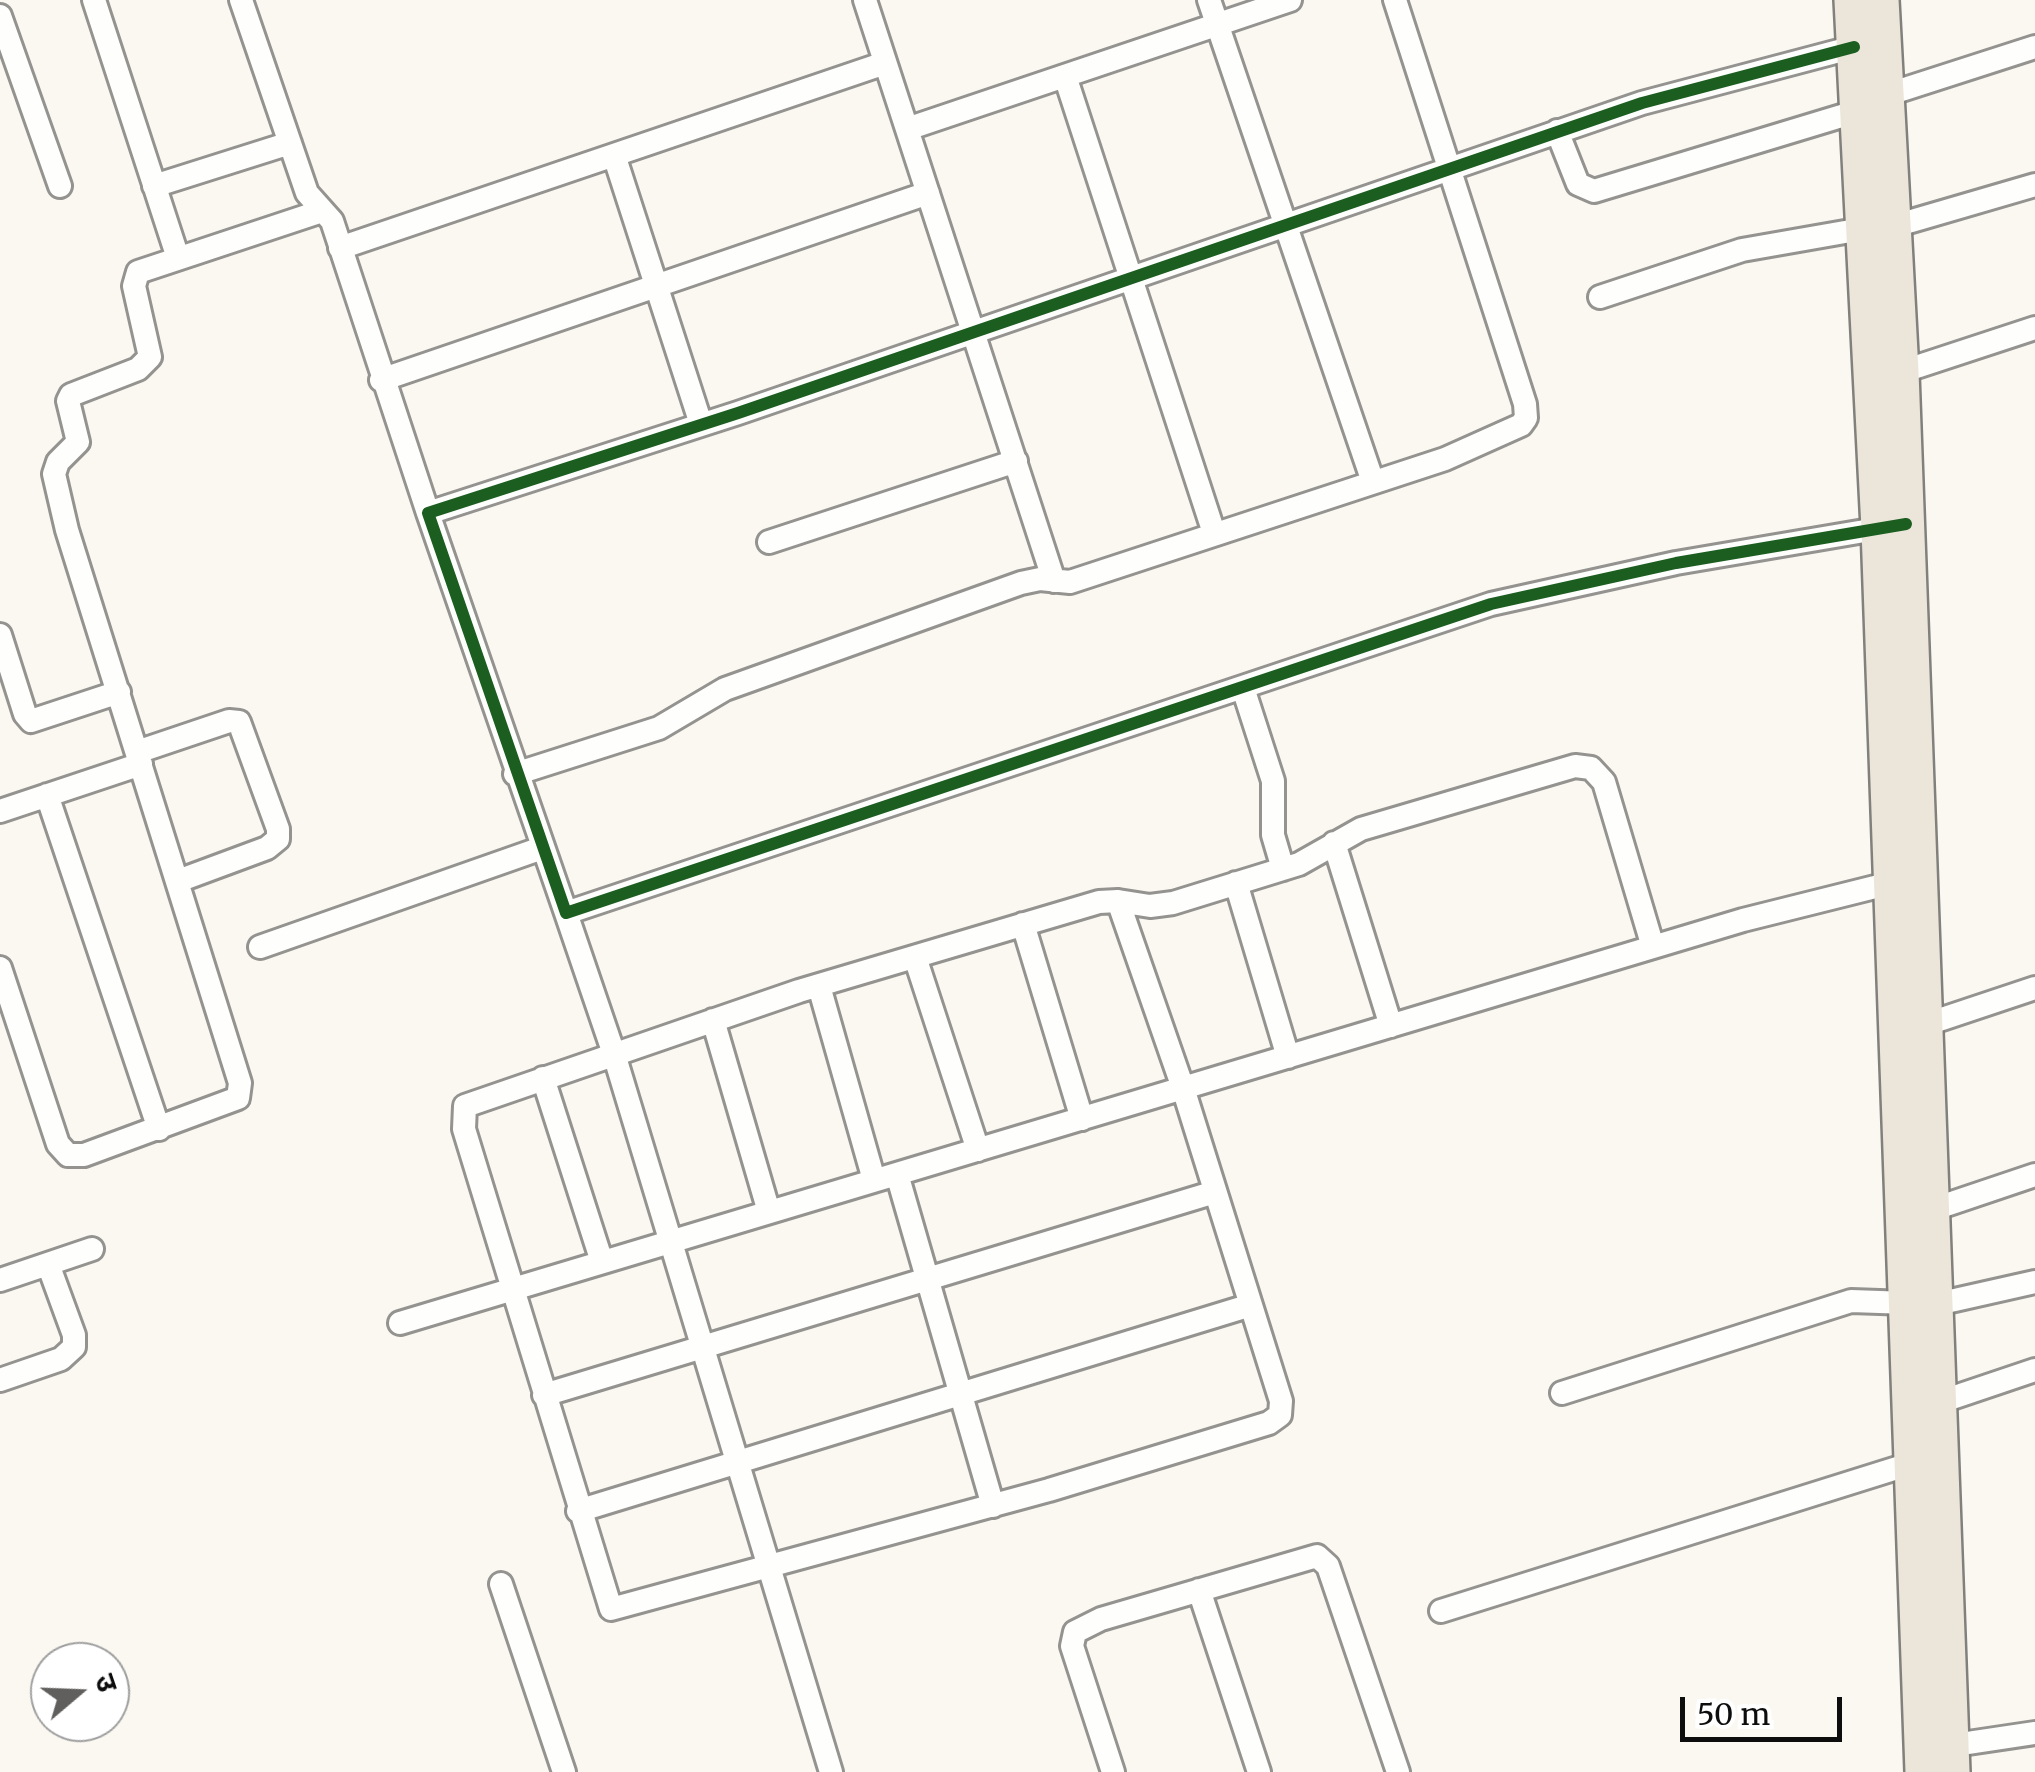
<!DOCTYPE html>
<html>
<head>
<meta charset="utf-8">
<style>
	body { margin:0 }
	#map { position:relative; width:2035px; height:1772px; overflow:hidden; background:#faf8f1; font-family:Merriweather,"Noto Sans Devanagari",serif }
	canvas { display:block }
	.north { position:absolute; left:30px; top:1642px; width:100px; height:100px; box-sizing:border-box; background:#fff; border:2px solid #9e9e9e; border-radius:50%; rotate:71deg; font-size:28px; font-weight:700; line-height:40px; text-align:center; color:#0d0d0d }
	.north::after { content:''; display:block; margin:auto; width:35px; height:45px; background:#605f5d; clip-path:polygon(50% 0,100% 100%,50% 72%,0 100%) }
	.scale { position:absolute; left:1680px; top:1697px; width:162px; height:45px; box-sizing:border-box; border:5px solid #0d0d0d; border-top:0; padding-left:12px; font-size:30px; line-height:35px; white-space:nowrap; color:#0d0d0d; -webkit-text-stroke:8px #fff; paint-order:stroke }
</style>
</head>
<body>
<div id="map">
<canvas width="2035" height="1772"></canvas>
<div class="north">उ</div>
<div class="scale">50 m</div>
</div>
<script>
const ctx = document.querySelector('canvas').getContext('2d');
ctx.lineJoin = 'round';
const poly = rows => new Path2D(rows.map(r => 'M' + r).join(''));
function stroke(path, color, width, dash) { ctx.strokeStyle = color; ctx.lineWidth = width; ctx.lineCap = dash ? 'butt' : 'round'; ctx.setLineDash(dash || []); ctx.stroke(path); }
const minor = poly([
	[94,0,178,258],
	[241,0,307,193,332,221,428,513],
	[865,0,1054,581],
	[1209,0,1373,482],
	[0,16,60,186],
	[1854,47,1642,103,738,413,428,513,566,913,1491,604,1676,563,1888,527],
	[1065,76,1214,533],
	[1886,95,2035,47],
	[907,129,1290,0],
	[1557,131,1578,184,1594,191,1858,111],
	[614,155,701,424],
	[154,186,290,143],
	[1891,227,2035,185],
	[340,248,885,63],
	[1600,297,1742,250,1862,229],
	[1901,372,2035,328],
	[381,380,928,193],
	[769,542,1016,461],
	[0,635,25,714,31,721,119,692],
	[1243,688,1273,781,1273,835,1283,869],
	[137,752,229,721,239,722,278,829,278,839,267,848,178,881],
	[515,774,659,728,725,689,1021,583,1040,579,1070,582,1445,459,1521,425,1526,418,1525,404,1395,0],
	[47,795,159,1129],
	[0,811,141,764],
	[1334,843,1391,1026],
	[1236,883,1288,1057],
	[1118,901,1183,1088,1281,1401,1280,1415,1269,1423,1049,1490,611,1609,464,1129,465,1106,799,991,1099,902,1118,901,1150,906,1173,903,1299,864,1361,829,1575,766,1591,768,1604,782,1653,947],
	[566,913,614,1054,831,1772],
	[1023,924,1082,1119],
	[260,947,542,848],
	[915,957,978,1150],
	[0,968,58,1144,68,1155,84,1155,238,1098,240,1083,67,530,54,474,58,462,78,442,68,401,71,395,138,369,150,357,134,286,138,272,322,211],
	[819,986,874,1180],
	[713,1020,769,1212],
	[1927,1024,2035,988],
	[543,1078,602,1262],
	[897,1174,993,1506],
	[1934,1209,2035,1175],
	[0,1280,92,1249],
	[400,1323,1743,920,1903,880],
	[0,1380,61,1359,74,1347,74,1335,48,1264],
	[1562,1393,1851,1301,1937,1304,2035,1282],
	[544,1395,1215,1192],
	[1940,1402,2035,1370],
	[578,1511,1251,1305],
	[501,1584,564,1772],
	[1199,1590,1259,1772],
	[1441,1611,1913,1463],
	[1941,1747,2035,1733],
	[1113,1772,1072,1646,1075,1632,1101,1619,1317,1556,1328,1566,1398,1772]
]);
const primary = poly([
	[1852,0,1879,528,1923,1772],
	[1881,0,1901,372,1952,1772]
]);
const cycleway = poly([
	[1854,47,1642,103,738,413,428,513,566,913,1491,604,1676,563,1906,524]
]);
stroke(minor, '#949390', 28);
stroke(primary, '#81807d', 40);
stroke(minor, '#fefefd', 22);
stroke(primary, '#ebe6d9', 35);
stroke(cycleway, '#1b5e20', 12);
</script>
</body>
</html>
